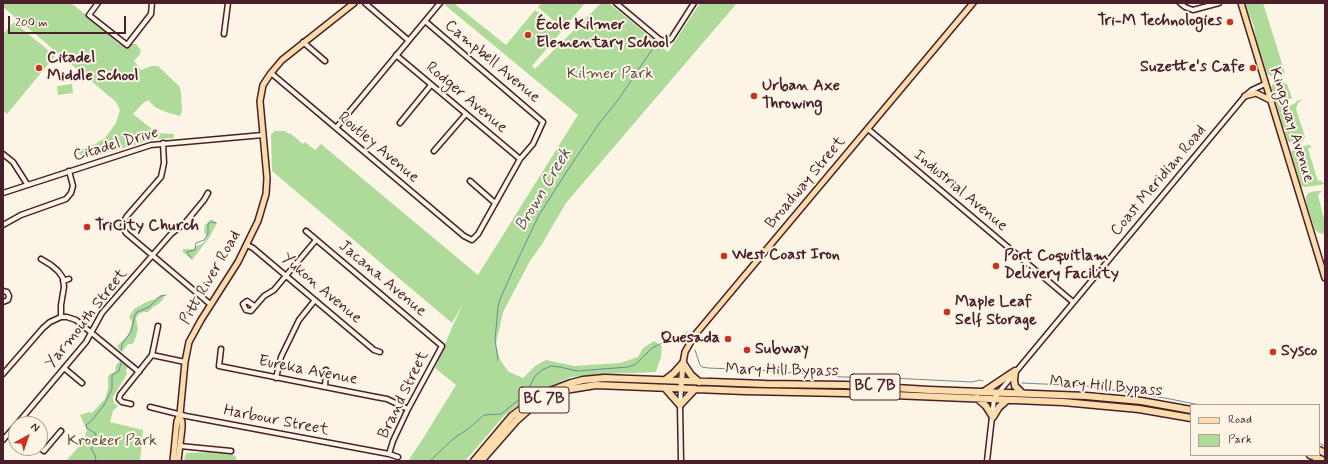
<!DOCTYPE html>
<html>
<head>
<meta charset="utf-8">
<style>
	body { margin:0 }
	#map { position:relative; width:1328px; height:464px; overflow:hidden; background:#fcf5e5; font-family:Mynerve,sans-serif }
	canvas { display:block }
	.frame { position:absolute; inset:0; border:4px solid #4a1f2b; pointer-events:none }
	.legend { position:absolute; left:1190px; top:404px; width:130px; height:52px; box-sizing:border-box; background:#fcf5e5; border:1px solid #b59f9b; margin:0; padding:5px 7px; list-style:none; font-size:12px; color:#4a1f2b }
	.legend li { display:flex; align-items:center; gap:8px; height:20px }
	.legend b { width:20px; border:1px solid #b59f9b }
	.north { position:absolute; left:8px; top:416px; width:40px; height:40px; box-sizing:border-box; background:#fcf5e5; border:1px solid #b59f9b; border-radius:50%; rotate:40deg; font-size:11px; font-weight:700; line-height:16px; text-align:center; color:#4a1f2b }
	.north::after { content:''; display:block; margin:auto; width:14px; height:18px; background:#c8321e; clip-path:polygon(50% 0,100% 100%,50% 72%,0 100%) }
	.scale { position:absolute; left:8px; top:16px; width:118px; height:18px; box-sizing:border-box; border:2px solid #4a1f2b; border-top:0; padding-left:5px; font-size:12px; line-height:14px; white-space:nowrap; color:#4a1f2b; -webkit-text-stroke:3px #fcf5e5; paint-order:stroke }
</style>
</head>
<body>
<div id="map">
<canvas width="1328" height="464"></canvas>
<div class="frame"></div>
<ul class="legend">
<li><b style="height:5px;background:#fbddab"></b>Road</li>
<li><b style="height:11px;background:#aedb9a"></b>Park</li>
</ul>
<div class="north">N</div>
<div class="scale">200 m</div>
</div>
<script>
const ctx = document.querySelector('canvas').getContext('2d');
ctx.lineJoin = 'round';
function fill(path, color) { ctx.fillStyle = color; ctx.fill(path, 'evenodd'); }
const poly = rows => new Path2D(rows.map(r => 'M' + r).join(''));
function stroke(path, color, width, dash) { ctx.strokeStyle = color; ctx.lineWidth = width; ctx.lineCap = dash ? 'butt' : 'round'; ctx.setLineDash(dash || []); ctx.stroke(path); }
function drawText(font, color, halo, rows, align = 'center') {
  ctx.font = font + ' Mynerve,sans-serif'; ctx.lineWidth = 4; ctx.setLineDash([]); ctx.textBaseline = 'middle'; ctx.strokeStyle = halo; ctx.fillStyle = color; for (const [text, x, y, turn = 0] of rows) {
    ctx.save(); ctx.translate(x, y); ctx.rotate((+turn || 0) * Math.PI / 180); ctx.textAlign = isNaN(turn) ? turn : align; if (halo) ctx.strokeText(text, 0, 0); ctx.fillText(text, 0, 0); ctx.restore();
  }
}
const green = poly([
	[3,3,71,3,85,14,119,44,136,44,141,50,140,54,134,61,141,70,152,66,158,66,179,86,181,92,182,111,180,116,166,112,155,107,148,100,142,104,133,114,157,133,174,134,174,138,155,139,92,157,86,157,85,154,80,155,77,151,92,146,105,138,116,123,120,110,116,102,3,7],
	[446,3,458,3,456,5,506,45,535,10,561,32,532,66,535,69,601,3,609,3,668,52,700,3,737,3,566,203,542,244,530,261,503,312,496,344,500,360,509,372,523,378,535,366,546,360,574,366,620,363,638,357,643,348,654,341,662,346,661,357,656,372,605,374,571,377,541,390,529,397,504,416,465,461,408,461,424,437,456,385,435,368,453,325,464,302,452,323,272,171,271,134,273,133,274,131,285,131,289,134,290,133,303,144,305,142,315,150,321,144,478,275,578,115,445,5],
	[542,3,585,3,563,29,538,7],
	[1246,3,1263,3,1285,73,1270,76,1267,73,1256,41,1254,26,1245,5],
	[14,22,55,56,7,114,3,111,3,34],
	[1280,81,1287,84,1292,98,1281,104,1282,108,1294,104,1297,101,1303,99,1298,103,1296,109,1305,137,1302,142,1288,142,1271,87,1273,84],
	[72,84,73,93,58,95,57,86],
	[1308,145,1310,145,1311,147,1308,149,1318,181,1321,180,1322,183,1325,182,1325,184,1306,187,1301,186,1291,152,1293,149],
	[1316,191,1322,191,1318,195,1325,223,1324,234,1319,233,1315,230,1307,205,1306,197,1308,193],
	[210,220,213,220,217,223,209,238,192,260,183,252,183,249,194,249,197,246,203,243,207,237,204,232,205,225],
	[160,295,164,295,164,298,159,304,153,307,148,312,143,312,139,314,136,318,138,330,134,342,132,344,128,344,122,352,119,350,117,346,127,336,130,331,132,322,129,317,134,309,146,302,155,299],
	[120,361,128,367,126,370,127,374,113,397,114,403,118,406,113,411,110,422,143,430,140,461,66,461,82,443,87,431,80,415,89,412,92,413,105,399,108,389,108,377,110,374,115,372,116,365],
	[210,452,230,453,236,457,236,461,184,461,186,453]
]);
const stream = poly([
	[191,258,187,252,195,250,196,243,204,240,208,234,208,224,211,222,216,223],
	[121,350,122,344,131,332,135,315,137,312,149,307,161,296,166,295],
	[695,350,700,365,702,367,708,368,759,370,842,377,871,377,972,382,980,380,983,381],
	[498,360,495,340,498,307,500,299,519,257,539,215,569,168,598,125,618,100,653,48],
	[1022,383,1087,386,1165,398,1200,405],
	[1319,443,1325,446],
	[96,461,95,455,91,449,94,445,96,434,87,428,86,425,92,420,104,405,112,389,112,375,119,371,121,363],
	[430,461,453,439,468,429,484,415,501,414,526,394,535,376,542,370,551,366,560,367,577,371,628,367,636,364,652,348,668,340,681,338,687,332]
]);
const minor = poly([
	[98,3,89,15,127,45,151,14,152,3],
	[365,3,408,40],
	[616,3,659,39,666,42,671,39,694,3],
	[1180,3,1185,7,1193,10,1219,3],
	[224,34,228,3],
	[303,42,325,61],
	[396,55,520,159],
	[271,73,464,236,472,240,478,234,520,159,533,144,543,122,425,21],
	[400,123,431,85],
	[336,128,440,3],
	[868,129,1073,302],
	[163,143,164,163,161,177,127,216,124,221,123,227,126,233,210,304],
	[434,151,466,114],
	[3,154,13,162,27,184],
	[470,181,495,203],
	[3,193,151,145,263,135],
	[3,225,21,215,66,199,71,193,73,186,69,171],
	[306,231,442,346,408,409,393,441,389,454],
	[247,245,253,248,374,350,380,352],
	[41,259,51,265,58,271,63,278,64,287,61,305,61,317],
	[63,281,69,279],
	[3,291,7,292,9,296,8,300,3,302],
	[254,306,247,301,243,304,246,310,251,311,264,296,274,290,316,240],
	[221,349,219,366,376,397,387,399,408,409],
	[152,355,185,362],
	[64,368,82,383],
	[3,374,43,328,50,322,61,317,67,317,76,320,139,372],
	[276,378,281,357,299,320,315,300],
	[325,387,326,370],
	[131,404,122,402,119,399,120,395,152,355,158,326],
	[150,407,186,416,389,454,398,457],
	[17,424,86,342,102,313,171,234,185,223,204,200,208,193],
	[3,440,16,425],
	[180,446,231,451],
	[40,448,44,451,61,431],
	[681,461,680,405,681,389],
	[987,461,994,399,999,392,1245,96,1252,90,1265,84]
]);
const major = poly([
	[1241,3,1325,278],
	[1245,96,1256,93,1270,100],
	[681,389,683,363,685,352,694,336,973,3],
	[173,461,177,421,180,414,185,362,189,342,201,320,238,262,258,221,266,194,267,178,260,101,263,85,271,73,282,60,354,3],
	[178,461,182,428,182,422,180,417]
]);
const highway = poly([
	[1015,371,1014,380,1015,386,1022,393],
	[665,380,674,373,683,363,691,375,699,382],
	[665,388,680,405,695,389],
	[985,391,1015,371],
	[977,398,986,406,993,417,999,407,1007,400],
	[1319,450,1325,453],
	[1310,455,1325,461],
	[474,461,512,416,532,401,550,391,571,383,583,380,604,378,765,384,845,385,929,390,1086,396,1141,401,1191,410],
	[481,461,516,421,534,405,559,392,571,389,596,385,745,391,844,393,1063,402,1139,409,1191,418]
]);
const markers = [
	[1230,22,4,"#c8321e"],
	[528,35,4,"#c8321e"],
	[39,68,4,"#c8321e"],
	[1253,68,4,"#c8321e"],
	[754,96,4,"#c8321e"],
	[87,227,4,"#c8321e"],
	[724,256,4,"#c8321e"],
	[996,266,4,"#c8321e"],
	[947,312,4,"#c8321e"],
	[728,339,4,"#c8321e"],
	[747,350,4,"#c8321e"],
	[1273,352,4,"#c8321e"]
];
const shields = [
	[875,387,50],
	[544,400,50]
];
const shieldNames = [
	["BC 7B",875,387],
	["BC 7B",544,400]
];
const poiNames = [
	["Tri-M Technologies",1222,22,"right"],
	["École Kilmer",536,26],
	["Elementary School",536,44],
	["Citadel",47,59],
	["Middle School",47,77],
	["Suzette's Cafe",1245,68,"right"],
	["Urban Axe",762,87],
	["Throwing",762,105],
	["TriCity Church",95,227],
	["West Coast Iron",732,256],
	["Port Coquitlam",1004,257],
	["Delivery Facility",1004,275],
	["Maple Leaf",955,303],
	["Self Storage",955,321],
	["Quesada",720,339,"right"],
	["Subway",755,350],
	["Sysco",1281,352]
];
const streetNames = [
	["Campbell Avenue",492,62,40],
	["Rodger Avenue",466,98,40],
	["Kingsway Avenue",1291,125,73],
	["Citadel Drive",116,145,-16],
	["Routley Avenue",378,148,40],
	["Coast Meridian Road",1159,181,-50],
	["Broadway Street",806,183,-50],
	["Industrial Avenue",960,191,40],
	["Pitt River Road",211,278,-60],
	["Jacana Avenue",382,279,40],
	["Yukon Avenue",321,289,40],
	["Yarmouth Street",87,319,-52],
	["Eureka Avenue",308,371,11],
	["Mary Hill Bypass",782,371,1],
	["Mary Hill Bypass",1106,387,5],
	["Brand Street",404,395,-64],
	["Harbour Street",276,421,11]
];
const parkNames = [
	["Kilmer Park",610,75],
	["Kroeker Park",112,442]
];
const waterNames = [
	["Brown Creek",544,190,-59]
];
fill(green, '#aedb9a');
stroke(stream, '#6d8a99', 1);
stroke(minor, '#4a1f2b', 7);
stroke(major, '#4a1f2b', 8);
stroke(highway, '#4a1f2b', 9);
stroke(minor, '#fcf5e5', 4);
stroke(major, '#fbddab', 5);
stroke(highway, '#fbddab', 6);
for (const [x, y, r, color] of markers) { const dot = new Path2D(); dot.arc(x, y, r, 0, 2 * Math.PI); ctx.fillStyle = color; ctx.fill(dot); stroke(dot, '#fcf5e5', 1.5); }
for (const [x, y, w] of shields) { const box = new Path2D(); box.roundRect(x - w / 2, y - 13, w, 26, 3); ctx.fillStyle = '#fcf5e5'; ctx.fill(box); stroke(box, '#4a1f2b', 1); }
drawText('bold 15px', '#4a1f2b', null, shieldNames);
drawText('bold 16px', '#4a1f2b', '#fcf5e5', poiNames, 'left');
drawText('16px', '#4a1f2b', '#fcf5e5', streetNames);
drawText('16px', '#634e47', '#fcf5e5', parkNames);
drawText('italic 17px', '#5b5462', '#fcf5e5', waterNames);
</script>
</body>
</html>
